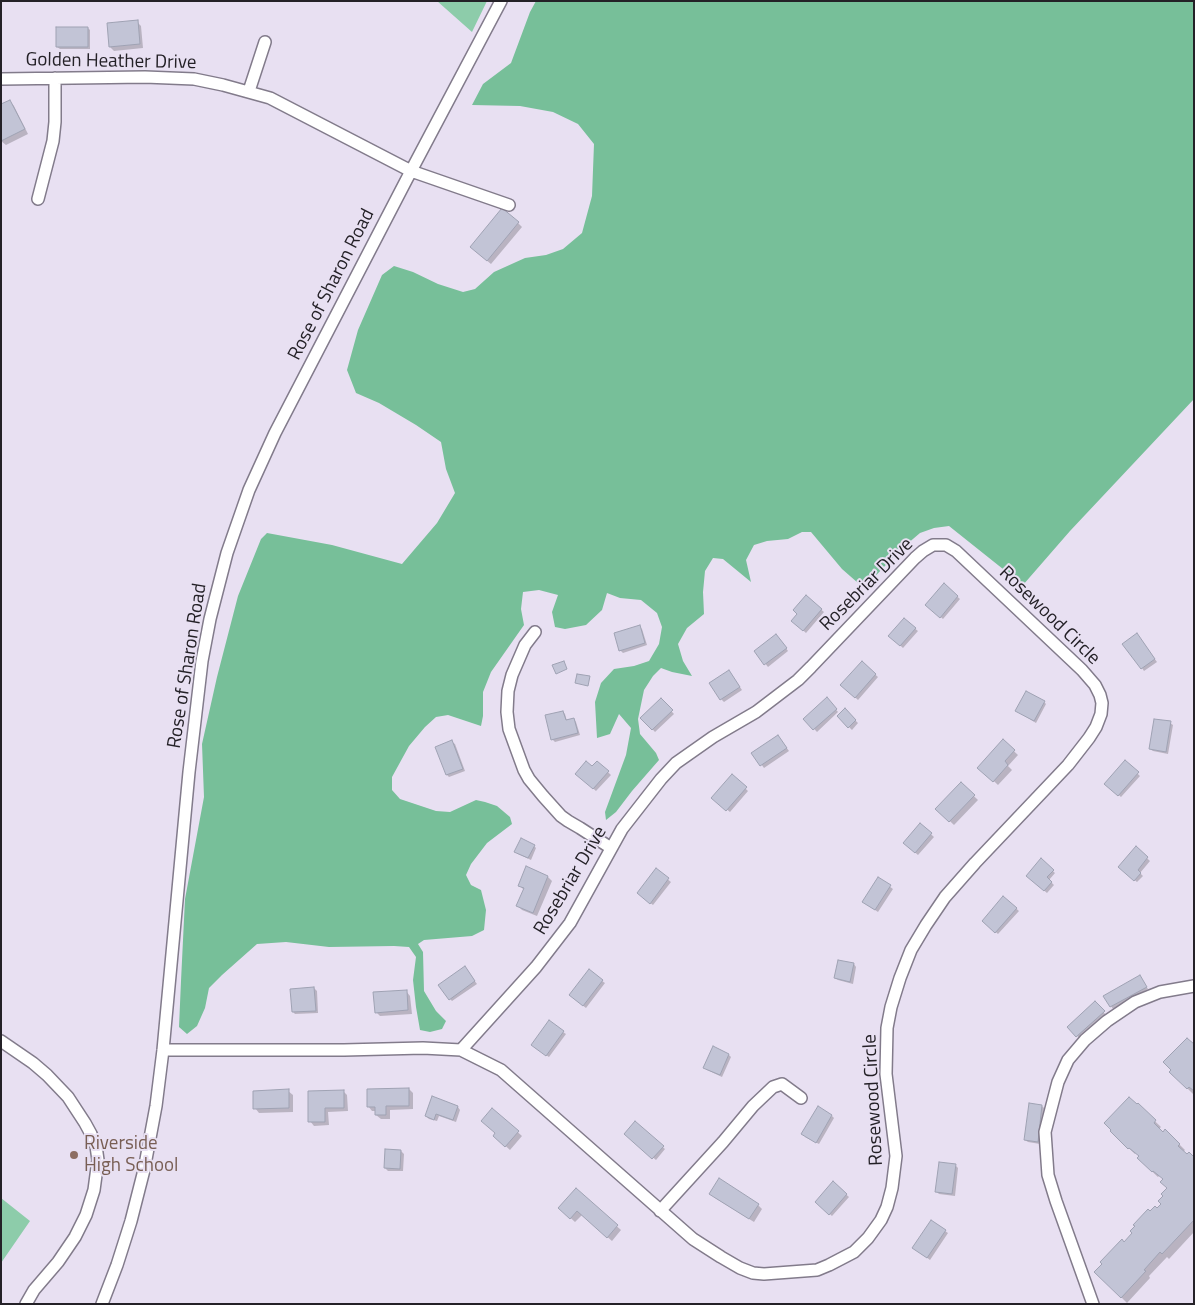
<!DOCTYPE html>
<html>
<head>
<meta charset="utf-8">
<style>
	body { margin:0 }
	#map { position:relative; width:1195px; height:1305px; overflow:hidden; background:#e8e0f2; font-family:"Titillium Web",sans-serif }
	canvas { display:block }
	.frame { position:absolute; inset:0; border:2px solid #242127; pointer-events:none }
</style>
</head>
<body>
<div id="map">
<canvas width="1195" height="1305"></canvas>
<div class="frame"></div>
</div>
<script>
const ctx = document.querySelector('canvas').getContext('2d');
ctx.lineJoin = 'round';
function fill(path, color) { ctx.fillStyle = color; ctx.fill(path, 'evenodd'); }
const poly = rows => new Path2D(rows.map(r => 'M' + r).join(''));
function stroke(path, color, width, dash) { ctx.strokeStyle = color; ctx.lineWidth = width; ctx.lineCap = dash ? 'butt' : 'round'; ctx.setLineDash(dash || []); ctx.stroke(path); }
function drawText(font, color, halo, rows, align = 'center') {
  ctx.font = font + ' "Titillium Web",sans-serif'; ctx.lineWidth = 4; ctx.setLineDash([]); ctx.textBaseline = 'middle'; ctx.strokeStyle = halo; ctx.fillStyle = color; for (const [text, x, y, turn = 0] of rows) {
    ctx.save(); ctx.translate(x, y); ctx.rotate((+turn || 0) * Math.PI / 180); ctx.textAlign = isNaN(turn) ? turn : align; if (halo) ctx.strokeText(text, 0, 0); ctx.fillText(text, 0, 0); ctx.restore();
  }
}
const green = poly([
	[437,1,487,1,472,32],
	[1,1198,30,1221,1,1263]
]);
const forest = poly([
	[536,1,1194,1,1194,399,1070,531,1023,585,949,526,934,528,920,533,900,550,866,586,858,583,842,569,811,532,802,532,788,539,767,541,754,545,746,560,751,582,723,559,713,558,705,571,703,592,704,614,687,628,678,644,683,661,692,676,672,672,661,668,653,676,644,690,638,719,640,734,656,753,659,760,632,791,616,812,606,820,605,812,626,755,631,728,619,714,610,734,597,738,595,702,601,683,614,669,634,666,649,661,659,644,662,627,657,613,641,600,620,598,607,593,602,610,586,625,565,629,555,627,552,612,558,595,539,590,523,592,521,609,524,625,491,672,483,692,483,716,481,726,448,715,436,717,425,727,409,746,392,777,392,790,400,799,436,811,450,812,476,800,485,802,497,806,510,817,512,824,487,843,471,864,466,875,471,885,481,890,486,910,484,930,472,936,424,940,418,944,423,952,424,991,436,1011,446,1021,442,1029,430,1032,420,1030,416,1007,413,980,416,957,409,947,394,946,329,947,286,942,257,944,222,975,209,988,205,1008,197,1026,187,1034,179,1027,181,981,185,899,204,797,202,744,217,677,238,596,261,539,267,533,332,545,402,564,437,523,455,493,446,469,441,442,416,425,379,403,356,393,347,370,358,330,382,275,394,266,413,272,438,284,463,292,475,289,494,272,525,258,546,255,563,249,582,233,592,196,594,144,578,124,553,112,520,106,472,105,483,84,511,63,530,12]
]);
const shadow = poly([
	[137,22,141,26,143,48,114,51,110,47],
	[88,28,90,30,90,49,60,49,57,47],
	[10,101,14,106,28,134,6,145,1,141],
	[518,223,522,227,491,264,475,251],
	[944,585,960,599,943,619,927,605],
	[806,597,824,612,806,633,793,621,799,614],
	[904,620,918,631,903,648,890,636],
	[639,626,642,629,647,645,623,653,620,650],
	[1139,637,1157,662,1144,671,1142,668],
	[779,638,788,651,768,667,756,652],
	[862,663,878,677,858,700,842,685],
	[729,671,742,690,724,702,721,699],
	[827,699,838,712,817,732,805,719],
	[661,700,674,714,655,732,642,718],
	[1044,702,1046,704,1036,723,1017,711],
	[845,710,858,723,852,730,838,716],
	[563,712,565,714,567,721,574,719,576,722,580,735,555,742,552,739],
	[1170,723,1173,725,1168,754,1153,751,1150,749],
	[778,736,789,751,764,768,753,753],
	[1003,741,1018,755,1008,766,1012,770,998,785,979,767],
	[452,742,455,744,465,771,449,777,447,775,436,748],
	[597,762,611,775,596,791,577,774,592,768],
	[1125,762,1140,776,1121,797,1106,784],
	[732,776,748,791,730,812,713,798],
	[961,784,978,800,954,825,937,809],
	[920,824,934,837,918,855,904,843],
	[534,846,536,848,531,860,518,854,516,851],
	[1136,848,1150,861,1140,873,1143,876,1137,882,1119,867],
	[1041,860,1055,873,1049,880,1054,885,1047,893,1027,876],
	[526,868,548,877,552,881,537,916,522,910,518,906,524,890,519,885],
	[656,870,671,882,653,905,641,896],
	[878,878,893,889,878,912,866,904],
	[1004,898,1019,911,998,934,983,921],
	[854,964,856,967,853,984,838,980,835,978],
	[465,968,477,984,452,1001,450,999],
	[1140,976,1148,989,1113,1009,1111,1006],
	[602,981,605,983,586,1008,573,998],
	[314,988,317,991,318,1013,295,1014,293,1012],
	[406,991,410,996,412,1014,380,1016,376,1012],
	[1095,1003,1106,1015,1080,1039,1069,1027],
	[563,1032,566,1034,549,1057,535,1048],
	[1194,1046,1194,1094,1193,1094,1171,1072],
	[714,1048,729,1055,731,1057,722,1077,707,1070,705,1068],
	[409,1089,413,1093,413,1109,390,1110,390,1119,381,1119,376,1115,376,1111,372,1111,368,1106],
	[288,1091,293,1095,293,1112,259,1113,255,1108],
	[343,1091,347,1095,348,1111,328,1112,329,1125,314,1126,310,1121],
	[433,1098,458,1107,460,1110,456,1122,439,1116,437,1121,429,1119,426,1116],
	[1138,1105,1161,1127,1159,1129,1179,1144,1185,1150,1183,1152,1194,1158,1194,1232,1169,1259,1167,1257,1149,1276,1150,1278,1127,1303,1096,1272,1124,1244,1150,1213,1157,1210,1163,1204,1164,1196,1168,1188,1164,1180,1160,1175,1158,1177,1144,1164,1140,1156,1136,1152,1135,1154,1117,1137],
	[1042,1106,1044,1108,1040,1144,1028,1142,1025,1140],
	[493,1110,522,1136,510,1150,499,1140],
	[832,1116,834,1118,819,1144,805,1137],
	[635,1123,665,1149,656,1160,626,1134],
	[386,1151,401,1151,404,1154,403,1171,388,1171,385,1168],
	[956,1166,958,1168,955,1196,939,1194,936,1191],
	[833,1183,849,1197,832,1216,817,1202],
	[576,1190,621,1230,612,1241,582,1215,575,1222,564,1212],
	[715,1198,758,1205,762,1209,754,1222],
	[945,1231,948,1233,930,1260,914,1248]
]);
const building = poly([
	[138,20,140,44,109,47,107,23,138,20],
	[56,27,88,27,88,47,56,47,56,27],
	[10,100,25,129,1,141,1,104,10,100],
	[502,208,519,222,487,261,470,247,502,208],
	[944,583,958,596,940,618,925,605,944,583],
	[806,595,822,609,803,631,791,621,797,614,793,610,806,595],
	[904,618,916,628,900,646,888,636,904,618],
	[640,625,645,643,619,651,614,633,640,625],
	[1137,633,1155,659,1141,669,1122,644,1137,633],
	[776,634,787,648,764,665,754,651,776,634],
	[564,661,567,669,556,674,552,665,564,661],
	[862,661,876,674,855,698,840,685,862,661],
	[729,670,740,687,720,700,709,683,729,670],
	[577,674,590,676,588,686,575,683,577,674],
	[1026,691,1045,701,1034,721,1015,711,1026,691],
	[827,697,837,709,813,730,803,719,827,697],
	[661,698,673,710,652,730,640,718,661,698],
	[845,708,856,720,848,728,837,716,845,708],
	[563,711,566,720,574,718,578,733,551,740,545,715,563,711],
	[1154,719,1171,721,1166,752,1149,749,1154,719],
	[778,735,787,748,760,766,751,753,778,735],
	[1003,739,1015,750,1005,761,1008,765,993,782,977,768,1003,739],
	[452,740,463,769,446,775,435,747,452,740],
	[1125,760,1139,772,1118,796,1104,784,1125,760],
	[586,761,592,766,597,761,609,771,593,789,575,774,586,761],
	[732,774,747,787,726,811,711,798,732,774],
	[961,782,975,795,949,822,935,809,961,782],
	[920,823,932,833,915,853,903,843,920,823],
	[521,838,535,845,528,858,514,852,521,838],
	[1136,846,1148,857,1138,870,1141,873,1134,881,1118,867,1136,846],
	[1041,858,1054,870,1047,877,1052,882,1044,891,1026,876,1041,858],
	[526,866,548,876,533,913,516,906,524,888,518,886,526,866],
	[656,868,669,878,650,904,637,893,656,868],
	[878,877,891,885,875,910,862,902,878,877],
	[1003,896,1017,908,995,933,982,921,1003,896],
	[838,960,854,963,850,982,834,978,838,960],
	[465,966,475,981,449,1000,438,985,465,966],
	[589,969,603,980,583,1006,569,995,589,969],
	[1140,975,1147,987,1110,1007,1103,996,1140,975],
	[314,987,316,1011,292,1012,290,989,314,987],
	[407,990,408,1010,375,1013,373,992,407,990],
	[1095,1001,1105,1011,1076,1037,1067,1027,1095,1001],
	[549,1020,564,1031,546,1056,531,1045,549,1020],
	[1187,1038,1194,1044,1194,1091,1189,1087,1187,1089,1169,1072,1171,1070,1163,1062,1187,1038],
	[713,1046,729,1054,720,1075,703,1068,713,1046],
	[409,1088,409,1106,386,1106,386,1115,375,1115,375,1107,367,1107,367,1089,409,1088],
	[289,1089,289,1108,253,1109,253,1091,289,1089],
	[344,1090,344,1108,325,1108,325,1122,308,1122,308,1091,344,1090],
	[432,1096,458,1106,453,1120,436,1114,434,1120,425,1116,432,1096],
	[1129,1097,1137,1104,1138,1103,1156,1120,1154,1123,1163,1132,1165,1129,1180,1144,1178,1146,1187,1154,1189,1152,1194,1157,1194,1220,1162,1254,1160,1252,1144,1270,1146,1271,1121,1298,1094,1272,1102,1264,1100,1262,1122,1239,1124,1242,1132,1233,1130,1231,1135,1226,1133,1225,1148,1209,1150,1211,1155,1206,1157,1208,1161,1204,1158,1201,1163,1196,1161,1194,1167,1188,1160,1182,1163,1179,1153,1171,1152,1172,1137,1158,1139,1156,1129,1148,1128,1149,1110,1131,1111,1130,1104,1123,1129,1097],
	[1029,1103,1042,1105,1038,1142,1024,1140,1029,1103],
	[818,1106,832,1115,816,1143,801,1134,818,1106],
	[492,1108,519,1131,505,1147,493,1136,495,1133,481,1121,492,1108],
	[635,1121,664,1146,652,1159,624,1134,635,1121],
	[385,1149,401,1150,400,1169,384,1168,385,1149],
	[939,1162,956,1164,952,1194,935,1192,939,1162],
	[719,1178,759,1204,749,1219,709,1194,719,1178],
	[833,1181,847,1194,829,1215,815,1202,833,1181],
	[576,1188,618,1225,607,1238,577,1211,570,1219,558,1208,576,1188],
	[931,1220,946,1230,927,1258,912,1248,931,1220]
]);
const minor = poly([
	[1,79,145,77,194,79,223,85,270,98,411,171,509,205],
	[249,91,265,42],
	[38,199,53,141,55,122,55,78],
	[535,632,525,645,512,675,508,691,507,712,509,729,524,770,529,779,543,796,561,816,568,821,580,828,611,848],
	[1,1041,33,1063,47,1075,68,1097,85,1123,91,1134,96,1146,98,1160,94,1190,86,1215,75,1237,58,1262,34,1290,26,1304],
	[163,1050,344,1050,423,1048,461,1050,501,1070,693,1239,721,1257,740,1268,753,1273,764,1274,817,1270,829,1265,854,1252,868,1238,881,1220,887,1207,892,1188,896,1156,886,1074,887,1028,891,1007,900,978,911,950,926,925,945,897,975,863,1068,765,1089,738,1096,727,1101,714,1102,703,1100,695,1095,685,1082,670,956,551,946,545,933,545,923,551,915,558,811,667,798,680,756,712,713,737,676,763,661,779,622,829,570,923,536,967,461,1050],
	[660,1211,723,1142,753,1106,773,1087,782,1084,801,1098],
	[102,1304,117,1265,131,1221,144,1170,156,1106,163,1050,189,772,202,661,210,619,227,553,249,490,275,433,411,171,501,1],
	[1093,1304,1056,1201,1048,1175,1045,1132,1058,1082,1068,1060,1085,1040,1107,1021,1135,1002,1160,992,1194,986]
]);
const markers = [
	[74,1155,5,"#8d6e63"]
];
const streetNames = [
	["Golden Heather Drive",111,62,1],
	["Rose of Sharon Road",332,285,-63],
	["Rosebriar Drive",867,585,-45],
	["Rosewood Circle",1049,616,44],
	["Rose of Sharon Road",188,666,-81],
	["Rosebriar Drive",571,881,-59],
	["Rosewood Circle",874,1100,-93]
];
const educationNames = [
	["Riverside",84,1144],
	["High School",84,1166]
];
fill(green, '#8dccaa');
fill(forest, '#77bf99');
fill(shadow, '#0003');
fill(building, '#c2c4d6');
stroke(building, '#9fa2b3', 1);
stroke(minor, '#827b8b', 14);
stroke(minor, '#fff', 11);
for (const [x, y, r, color] of markers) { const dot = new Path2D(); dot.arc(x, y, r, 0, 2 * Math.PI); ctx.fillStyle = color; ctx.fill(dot); stroke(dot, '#e8e0f2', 2); }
drawText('19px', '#242127', '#e8e0f2', streetNames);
drawText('19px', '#785e54', '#e8e0f2', educationNames, 'left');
</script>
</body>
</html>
